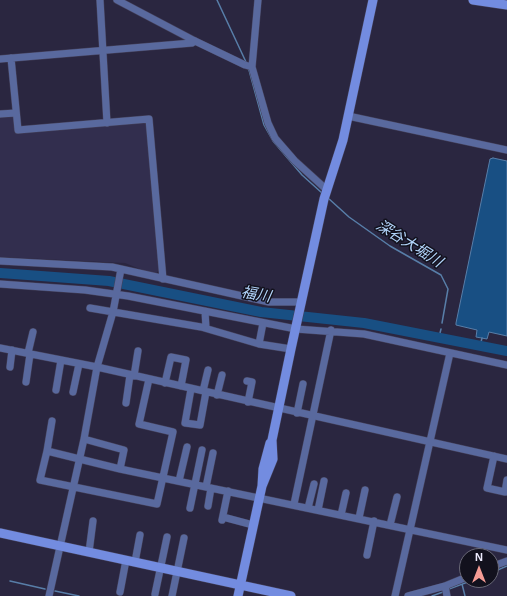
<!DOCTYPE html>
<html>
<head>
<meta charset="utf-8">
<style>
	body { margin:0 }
	#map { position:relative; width:507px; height:596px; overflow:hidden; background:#2a2640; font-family:Arial,sans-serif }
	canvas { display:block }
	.north { position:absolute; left:459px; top:548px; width:40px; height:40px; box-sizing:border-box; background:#12111d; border:1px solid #6a6977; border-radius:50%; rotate:0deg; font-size:11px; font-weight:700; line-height:16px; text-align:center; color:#eeecfe }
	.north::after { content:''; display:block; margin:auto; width:14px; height:18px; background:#f59c95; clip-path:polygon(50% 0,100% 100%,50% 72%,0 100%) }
</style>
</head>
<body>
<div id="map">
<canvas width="507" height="596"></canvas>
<div class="north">N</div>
</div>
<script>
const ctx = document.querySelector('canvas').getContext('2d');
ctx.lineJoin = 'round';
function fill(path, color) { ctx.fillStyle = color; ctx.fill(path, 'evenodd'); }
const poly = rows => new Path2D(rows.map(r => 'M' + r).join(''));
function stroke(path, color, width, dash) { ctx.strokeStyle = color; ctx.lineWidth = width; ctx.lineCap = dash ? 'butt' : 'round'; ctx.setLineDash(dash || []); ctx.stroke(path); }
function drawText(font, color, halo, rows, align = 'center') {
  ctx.font = font + ' Arial,"Noto Sans JP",sans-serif'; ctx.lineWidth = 3; ctx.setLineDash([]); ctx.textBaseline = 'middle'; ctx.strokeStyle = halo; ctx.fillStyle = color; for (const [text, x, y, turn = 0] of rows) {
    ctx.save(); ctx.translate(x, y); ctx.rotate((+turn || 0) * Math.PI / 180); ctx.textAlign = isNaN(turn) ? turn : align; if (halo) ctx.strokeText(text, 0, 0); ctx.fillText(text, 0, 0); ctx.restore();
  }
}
const built = poly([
	[14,117,15,133,148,122,160,270,156,273,145,271,125,263,0,257,0,118]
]);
const water = poly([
	[493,158,507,161,507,336,489,332,487,339,476,337,477,330,456,325,456,323,490,159,493,158]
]);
const stream = poly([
	[217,0,246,62],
	[249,70,264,125,273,141,302,175,322,193],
	[328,198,349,217,390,246,441,275,448,289,442,323],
	[439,337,441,329],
	[480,346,482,338],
	[491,573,507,566],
	[10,581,45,589],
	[462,584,465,596],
	[449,589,473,580],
	[55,591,79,596],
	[432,596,443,592]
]);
const river = poly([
	[0,273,109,281,261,312,364,323,507,351]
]);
const street = poly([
	[100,0,107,123],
	[117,0,195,41,245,65,252,67,258,0],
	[11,58,18,130,149,119,163,279],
	[0,59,192,43,195,41],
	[252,67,268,123,275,138,295,161,327,190],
	[0,114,16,113],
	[348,116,507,150],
	[0,261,112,267,269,302,302,302],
	[0,284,85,290,128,296,296,329,364,334,507,365],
	[90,308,201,327,259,344,291,349],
	[205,311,206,328],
	[259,344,263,323],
	[0,348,97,367,507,459],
	[28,353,33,332],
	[10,367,12,350],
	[134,376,138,351],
	[247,381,252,382,248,402],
	[26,382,30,354],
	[165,383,171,357,186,360,181,386],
	[191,389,185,423,200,425,206,392],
	[56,390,61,360],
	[203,391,208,370],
	[73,392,79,364],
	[217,395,222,375],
	[126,403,130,375],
	[297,413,303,384],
	[52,421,47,451,40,480,157,504,173,432,139,424,149,379],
	[84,439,124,450,120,469],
	[47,451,120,469,507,550],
	[494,456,487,488,505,492,507,480],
	[179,481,187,447],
	[206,487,213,453],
	[294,504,331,330],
	[208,506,211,488],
	[190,508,202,450],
	[308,508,314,484],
	[318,510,324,481],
	[341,515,346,493],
	[223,517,253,525],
	[359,518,365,490],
	[222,520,228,491],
	[390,525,397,497],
	[89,552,93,521],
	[367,555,374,521],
	[135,562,140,535],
	[491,567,507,561],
	[445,586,447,596],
	[120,592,126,560],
	[155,594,167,537],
	[49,596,84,439,97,367,113,312,121,269],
	[172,596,184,538],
	[395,596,450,353],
	[408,596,445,586,467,577]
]);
const secondary = poly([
	[473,0,507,5],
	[262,486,273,459,272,440,291,349,324,199,343,140,373,0],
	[0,533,291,596],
	[238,596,262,486,263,469,270,443]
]);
const waterNames = [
	["深谷大堀川",409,244,32],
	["福川",256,295,10]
];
fill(built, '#322e4e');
fill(water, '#184f83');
stroke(water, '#587ea8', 1);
stroke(stream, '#587ea8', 1.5);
stroke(river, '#184f83', 10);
stroke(street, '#45425b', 8);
stroke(secondary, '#45425b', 10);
stroke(street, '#59699e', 7);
stroke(secondary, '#738ce0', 9);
drawText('italic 15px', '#b2d4fa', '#12111d', waterNames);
</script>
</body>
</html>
